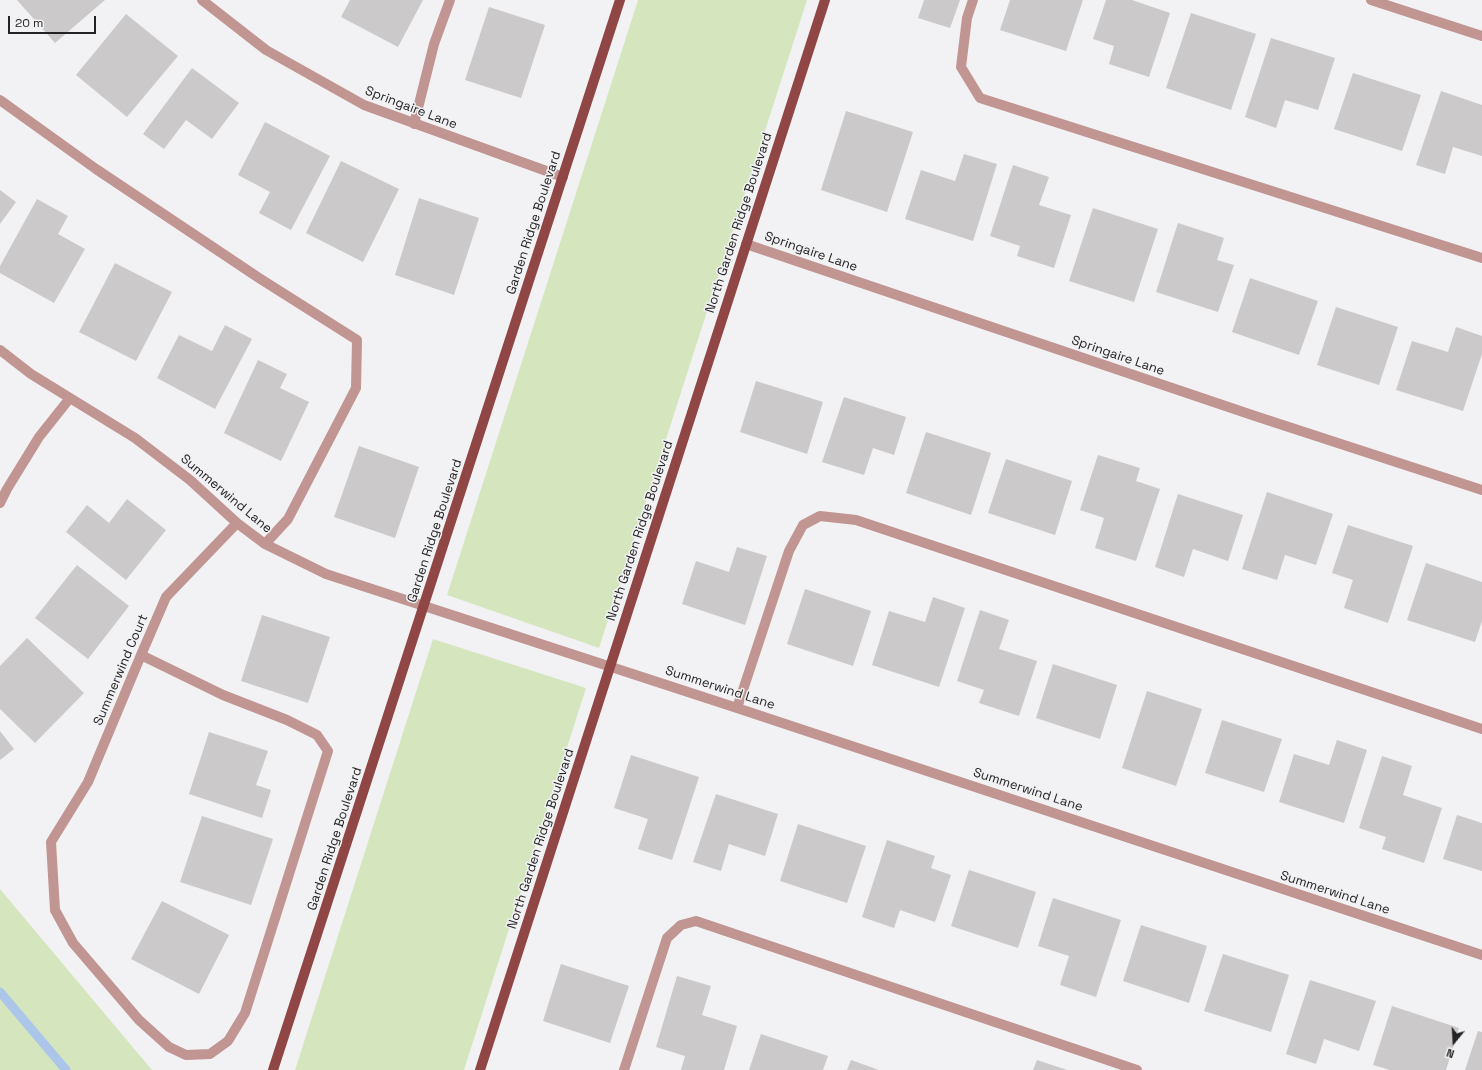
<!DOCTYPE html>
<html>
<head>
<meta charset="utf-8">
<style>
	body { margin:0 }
	#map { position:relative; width:1482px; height:1070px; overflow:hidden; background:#f2f2f4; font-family:"Space Grotesk",sans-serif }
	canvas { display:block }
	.north { position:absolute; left:1434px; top:1022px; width:40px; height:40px; -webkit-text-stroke:3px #f2f2f4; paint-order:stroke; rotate:198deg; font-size:11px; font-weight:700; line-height:16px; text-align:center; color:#232324 }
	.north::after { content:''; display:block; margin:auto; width:14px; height:18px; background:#232324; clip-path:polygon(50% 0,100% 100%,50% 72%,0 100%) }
	.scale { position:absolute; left:8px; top:16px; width:88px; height:18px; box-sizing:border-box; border:2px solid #232324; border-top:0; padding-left:5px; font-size:12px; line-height:14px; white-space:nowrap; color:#232324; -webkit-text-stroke:3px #f2f2f4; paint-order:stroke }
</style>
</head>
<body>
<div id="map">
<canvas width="1482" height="1070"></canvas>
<div class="north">N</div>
<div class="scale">20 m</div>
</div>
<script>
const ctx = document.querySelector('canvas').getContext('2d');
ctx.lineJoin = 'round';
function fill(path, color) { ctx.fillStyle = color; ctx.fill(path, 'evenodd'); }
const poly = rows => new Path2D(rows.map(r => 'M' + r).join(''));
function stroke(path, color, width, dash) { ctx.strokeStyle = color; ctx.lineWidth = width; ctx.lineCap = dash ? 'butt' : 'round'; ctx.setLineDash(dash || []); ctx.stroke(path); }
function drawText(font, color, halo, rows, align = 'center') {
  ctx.font = font + ' "Space Grotesk",sans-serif'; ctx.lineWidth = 3; ctx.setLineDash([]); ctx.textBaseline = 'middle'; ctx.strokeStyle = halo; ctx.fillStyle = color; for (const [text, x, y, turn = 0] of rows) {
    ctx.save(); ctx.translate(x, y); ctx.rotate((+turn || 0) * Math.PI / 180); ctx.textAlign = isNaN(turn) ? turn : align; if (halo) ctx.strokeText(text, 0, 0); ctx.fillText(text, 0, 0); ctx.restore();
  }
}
const green = poly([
	[638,0,807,0,599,648,447,595],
	[433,639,586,688,464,1070,295,1070],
	[0,889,152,1070,0,1070]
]);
const stream = poly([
	[0,992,66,1070]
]);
const building = poly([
	[17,0,105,0,55,43],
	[350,0,423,0,398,47,341,17],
	[924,0,960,0,950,28,918,18],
	[1010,0,1083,0,1066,51,1000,30],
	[1106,0,1132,0,1170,13,1149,77,1109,64,1114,46,1093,39],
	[489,7,545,25,521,98,465,80],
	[1191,13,1256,34,1231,110,1166,88],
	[126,14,178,56,127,117,76,75],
	[1271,38,1335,58,1318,110,1285,100,1276,128,1245,117],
	[192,68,239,103,212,139,186,120,164,149,143,134],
	[1353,73,1421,95,1402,151,1334,129],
	[1441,91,1482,105,1482,156,1453,147,1445,174,1416,165],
	[846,111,913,132,887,212,821,190],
	[265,122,330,156,291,230,259,213,270,192,238,175],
	[964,154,997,164,973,241,905,219,921,170,955,181],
	[341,161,399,189,363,262,306,233],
	[1013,165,1049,177,1039,205,1071,215,1054,268,1017,256,1020,246,990,236],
	[0,190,16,202,0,224],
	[419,198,479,218,454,295,395,275],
	[37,199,68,216,58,234,85,249,54,303,0,273,0,266],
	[1093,208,1158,229,1134,302,1069,281],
	[1178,223,1224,238,1217,260,1234,265,1218,312,1156,292],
	[115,263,172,292,136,361,79,332],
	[1250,278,1318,301,1299,355,1232,332],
	[1336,307,1398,327,1379,385,1317,365],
	[225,325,252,339,215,409,157,378,179,335,212,351],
	[1456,327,1482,336,1482,354,1463,411,1396,390,1412,341,1448,352],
	[258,360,287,374,280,388,309,402,281,461,224,433],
	[756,381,823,402,807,454,740,432],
	[844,397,906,417,894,455,873,448,864,475,822,462],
	[926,432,991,453,971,515,906,493],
	[359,446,419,467,395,538,334,517],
	[1098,455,1140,468,1136,481,1160,489,1136,561,1095,548,1104,518,1080,510],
	[1006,459,1072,481,1055,535,988,513],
	[1267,492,1333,514,1316,565,1285,555,1277,580,1242,569],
	[1178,494,1243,515,1228,561,1193,549,1184,577,1155,567],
	[127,499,166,530,126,580,66,532,87,505,109,523],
	[1348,525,1413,546,1388,623,1344,608,1353,580,1332,573],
	[737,547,767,556,745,625,682,604,696,561,729,572],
	[1426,563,1482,582,1482,621,1475,642,1407,620],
	[77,565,129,606,88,659,35,618],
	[805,589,871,611,853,666,787,644],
	[933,597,965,608,939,687,872,665,889,611,925,622],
	[980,610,1009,620,999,649,1037,661,1019,716,979,703,984,690,957,681],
	[262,615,330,637,308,703,241,681],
	[27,638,84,693,35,743,0,709,0,666],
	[1053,664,1117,685,1100,739,1036,718],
	[1147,691,1202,709,1176,786,1122,768],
	[1222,720,1282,739,1264,792,1205,773],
	[0,731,14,749,0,760],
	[209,732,268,751,256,785,271,790,262,818,189,794],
	[1337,740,1367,750,1344,823,1279,802,1294,754,1329,765],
	[631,755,699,777,672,860,638,849,648,819,614,808],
	[1382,756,1412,766,1403,795,1442,808,1424,863,1382,849,1386,837,1359,828],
	[716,794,778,814,765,856,729,844,721,871,693,862],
	[1457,815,1482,823,1482,871,1443,859],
	[202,816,273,839,251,905,180,882],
	[798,824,866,846,847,903,780,881],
	[887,840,935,856,931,868,951,875,935,922,900,910,894,928,862,917],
	[969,870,1036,892,1018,948,951,926],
	[1053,898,1121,920,1096,997,1060,985,1069,956,1038,946],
	[162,901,229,935,199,994,131,959],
	[1141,925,1207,946,1189,1003,1123,981],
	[1223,954,1289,975,1271,1032,1204,1011],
	[561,964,629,986,610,1043,543,1021],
	[677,976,711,986,702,1015,737,1026,724,1070,681,1070,685,1056,656,1047],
	[1310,980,1376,1001,1359,1051,1324,1039,1316,1064,1286,1054],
	[1392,1006,1459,1028,1446,1070,1390,1070,1373,1065],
	[1478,1031,1482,1032,1482,1070,1465,1070],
	[761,1034,828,1056,823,1070,749,1070],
	[851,1060,879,1070,847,1070],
	[1037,1060,1067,1070,1033,1070]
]);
const minor = poly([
	[202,0,266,50,364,105,563,177],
	[973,0,967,18,961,67,980,98,1482,258],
	[1371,0,1482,36],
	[0,100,96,169,259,278,357,340,356,388,288,519,265,544],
	[414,124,434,44,450,0],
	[746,244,1255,416,1482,490],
	[0,350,31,374,135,438,190,480,237,523,265,544,326,574,737,708,1482,955],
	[0,503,7,489,39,437,70,398],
	[141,655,223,695,287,720,317,735,328,751,245,1013,228,1041,210,1054,186,1055,169,1047,139,1020,73,943,55,910,51,842,88,782,141,655,166,597,237,523],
	[737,708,789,551,803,525,820,516,856,520,1482,729],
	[624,1070,667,938,681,925,696,921,1137,1070]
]);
const major = poly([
	[273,1070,620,0],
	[480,1070,825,0]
]);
const streetNames = [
	["Springaire Lane",411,108,21],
	["Garden Ridge Boulevard",534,223,-72],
	["North Garden Ridge Boulevard",739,223,-72],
	["Springaire Lane",811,252,19],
	["Springaire Lane",1118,356,19],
	["Summerwind Lane",226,494,40],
	["Garden Ridge Boulevard",435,531,-72],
	["North Garden Ridge Boulevard",640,531,-72],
	["Summerwind Court",121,670,-67],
	["Summerwind Lane",720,688,18],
	["Summerwind Lane",1028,790,18],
	["Garden Ridge Boulevard",335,839,-72],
	["North Garden Ridge Boulevard",541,839,-72],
	["Summerwind Lane",1335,893,18]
];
fill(green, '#d5e6bf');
stroke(stream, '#abc6e9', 9);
fill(building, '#cbc9c9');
stroke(minor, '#c19592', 10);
stroke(major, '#904644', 10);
drawText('13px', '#232324', '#f2f2f4', streetNames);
</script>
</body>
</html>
